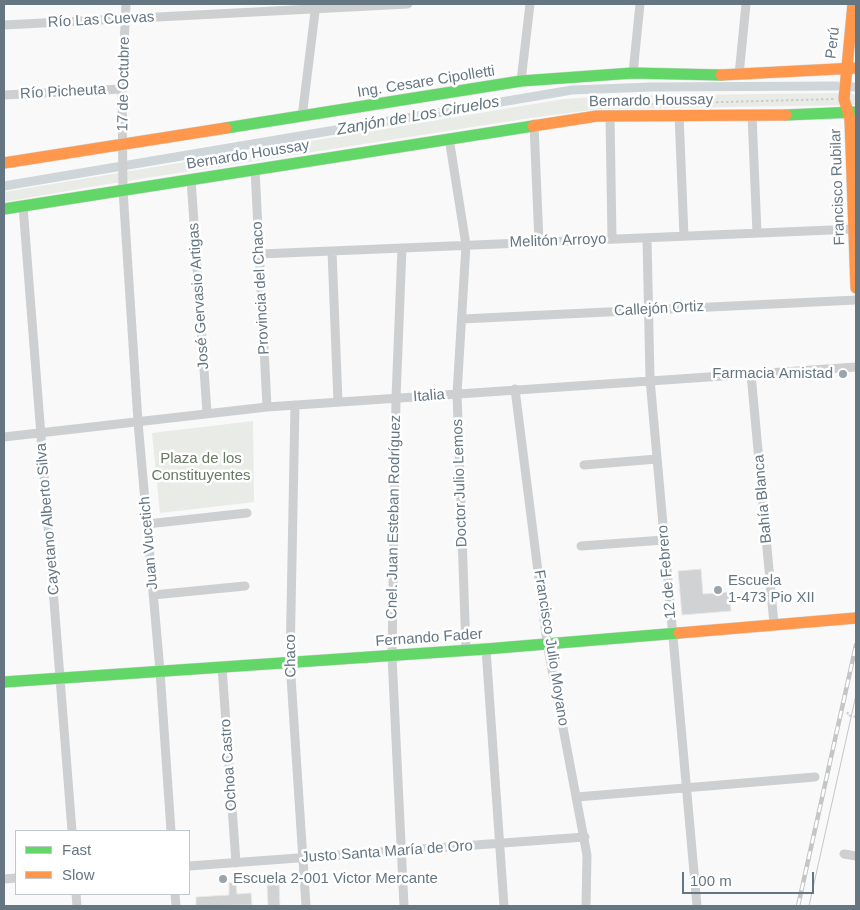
<!DOCTYPE html>
<html>
<head>
<meta charset="utf-8">
<style>
	body { margin:0 }
	#map { position:relative; width:860px; height:910px; overflow:hidden; background:#f9f9f9; font-family:Arial,sans-serif }
	canvas { display:block }
	.frame { position:absolute; inset:0; border:5px solid #657683; pointer-events:none }
	.legend { position:absolute; left:15px; top:830px; width:175px; height:65px; box-sizing:border-box; background:#fff; border:1px solid #c1c8cd; margin:0; padding:6px 9px; list-style:none; font-size:15px; color:#657683 }
	.legend li { display:flex; align-items:center; gap:10px; height:25px }
	.legend b { width:25px; border:1px solid #c1c8cd }
	.scale { position:absolute; left:682px; top:872px; width:132px; height:22px; box-sizing:border-box; border:2px solid #657683; border-top:0; padding-left:6px; font-size:15px; line-height:18px; white-space:nowrap; color:#657683; -webkit-text-stroke:4px #fff; paint-order:stroke }
</style>
</head>
<body>
<div id="map">
<canvas width="860" height="910"></canvas>
<div class="frame"></div>
<ul class="legend">
<li><b style="height:6px;background:#63d668"></b>Fast</li>
<li><b style="height:6px;background:#ff974d"></b>Slow</li>
</ul>
<div class="scale">100 m</div>
</div>
<script>
const ctx = document.querySelector('canvas').getContext('2d');
ctx.lineJoin = 'round';
function fill(path, color) { ctx.fillStyle = color; ctx.fill(path, 'evenodd'); }
const poly = rows => new Path2D(rows.map(r => 'M' + r).join(''));
function stroke(path, color, width, dash) { ctx.strokeStyle = color; ctx.lineWidth = width; ctx.lineCap = dash ? 'butt' : 'round'; ctx.setLineDash(dash || []); ctx.stroke(path); }
function drawText(font, color, halo, rows, align = 'center') {
  ctx.font = font + ' Arial,sans-serif'; ctx.lineWidth = 5; ctx.setLineDash([]); ctx.textBaseline = 'middle'; ctx.strokeStyle = halo; ctx.fillStyle = color; for (const [text, x, y, turn = 0] of rows) {
    ctx.save(); ctx.translate(x, y); ctx.rotate((+turn || 0) * Math.PI / 180); ctx.textAlign = isNaN(turn) ? turn : align; if (halo) ctx.strokeText(text, 0, 0); ctx.fillText(text, 0, 0); ctx.restore();
  }
}
const green = poly([
	[837,93,856,94,856,105,600,109,530,118,102,185,4,202,4,192,564,99,606,96],
	[253,421,254,502,160,513,152,433]
]);
const canal = poly([
	[853,87,856,87],
	[4,186,572,90,651,87,837,86]
]);
const building = poly([
	[701,569,703,594,729,592,731,611,682,615,678,571,701,569],
	[236,882,237,894,251,893,252,905,196,906,196,897,229,895,229,883,236,882],
	[279,882,280,906,268,906,267,883,279,882]
]);
const path = poly([
	[651,104,834,99],
	[848,712,847,715,856,717]
]);
const street = poly([
	[126,4,122,89,123,190,138,422,160,671,171,831],
	[4,25,408,4],
	[633,73,640,4],
	[739,75,746,4],
	[521,81,530,4],
	[4,95,122,89],
	[679,114,684,236],
	[610,115,612,239],
	[752,115,757,233],
	[302,117,316,4],
	[534,124,539,242],
	[449,138,466,245,457,394,466,650],
	[255,169,267,407],
	[191,179,207,413],
	[23,206,72,831],
	[647,238,650,379,697,906],
	[402,248,396,398,392,656,404,906],
	[332,251,338,402],
	[260,254,855,229],
	[462,319,856,300],
	[751,374,774,624],
	[515,389,547,643,587,855,586,906],
	[295,405,290,662,306,906],
	[4,437,267,407,856,367],
	[584,465,657,459],
	[147,524,247,513],
	[581,546,664,540],
	[153,595,245,586],
	[486,649,504,906],
	[222,667,236,863],
	[577,797,815,777],
	[844,854,856,856],
	[189,866,585,837],
	[4,879,16,878],
	[76,894,77,906],
	[175,894,176,906]
]);
const fast = poly([
	[786,115,856,112],
	[226,128,521,81,633,73,721,75],
	[4,209,533,126],
	[4,682,486,649,679,633]
]);
const slow = poly([
	[853,4,844,99,850,119,856,288],
	[721,75,856,68],
	[533,126,597,116,786,115],
	[4,163,226,128],
	[679,633,856,618]
]);
const tram = poly([
	[809,906,856,695]
]);
const rail = poly([
	[798,906,856,645]
]);
const markers = [
	[843,374,5,"#99a4ac"],
	[718,590,5,"#99a4ac"],
	[223,879,5,"#99a4ac"]
];
const streetNames = [
	["Río Las Cuevas",101,20,-3],
	["Perú",833,43,-83],
	["Ing. Cesare Cipolletti",426,82,-9],
	["17 de Octubre",124,84,-89],
	["Río Picheuta",63,92,-3],
	["Bernardo Houssay",651,101,-1],
	["Bernardo Houssay",248,155,-9],
	["Francisco Rubilar",838,187,-92],
	["Melitón Arroyo",558,241,-2],
	["Provincia del Chaco",261,288,-93],
	["José Gervasio Artigas",199,296,-94],
	["Callejón Ortiz",659,309,-3],
	["Italia",429,396,-4],
	["Doctor Julio Lemos",460,483,-92],
	["Bahía Blanca",763,499,-95],
	["Cnel. Juan Esteban Rodríguez",394,517,-89],
	["Cayetano Alberto Silva",48,519,-95],
	["Juan Vucetich",149,543,-95],
	["12 de Febrero",667,572,-95],
	["Fernando Fader",429,638,-4],
	["Francisco Julio Moyano",551,648,81],
	["Chaco",291,656,-91],
	["Ochoa Castro",229,765,-94],
	["Justo Santa María de Oro",387,852,-4]
];
const poiNames = [
	["Farmacia Amistad",833,374,"right"],
	["Escuela",728,581],
	["1-473 Pio XII",728,598],
	["Escuela 2-001 Victor Mercante",233,879]
];
const parkNames = [
	["Plaza de los",201,459],
	["Constituyentes",201,476]
];
const waterNames = [
	["Zanjón de Los Ciruelos",418,116,-10]
];
fill(green, '#e8ebe6');
stroke(canal, '#ced6d9', 9);
fill(building, '#d0d2d3');
stroke(building, '#e8e8e8', 1);
stroke(fast, '#d5d6d7', 12);
stroke(slow, '#d5d6d7', 12);
stroke(path, '#cbcccd', 2, [2.5, 2.5]);
stroke(street, '#cecfd0', 9);
stroke(fast, '#63d668', 11);
stroke(slow, '#ff974d', 11);
stroke(tram, '#c3c5c6', 1);
stroke(rail, '#c3c5c6', 4.5);
stroke(rail, '#fff', 2.5, [8]);
for (const [x, y, r, color] of markers) { const dot = new Path2D(); dot.arc(x, y, r, 0, 2 * Math.PI); ctx.fillStyle = color; ctx.fill(dot); stroke(dot, '#fff', 2); }
drawText('15px', '#657683', '#fff', streetNames);
drawText('15px', '#657683', '#fff', poiNames, 'left');
drawText('15px', '#687a64', '#fff', parkNames);
drawText('italic 16px', '#60757c', '#fff', waterNames);
</script>
</body>
</html>
